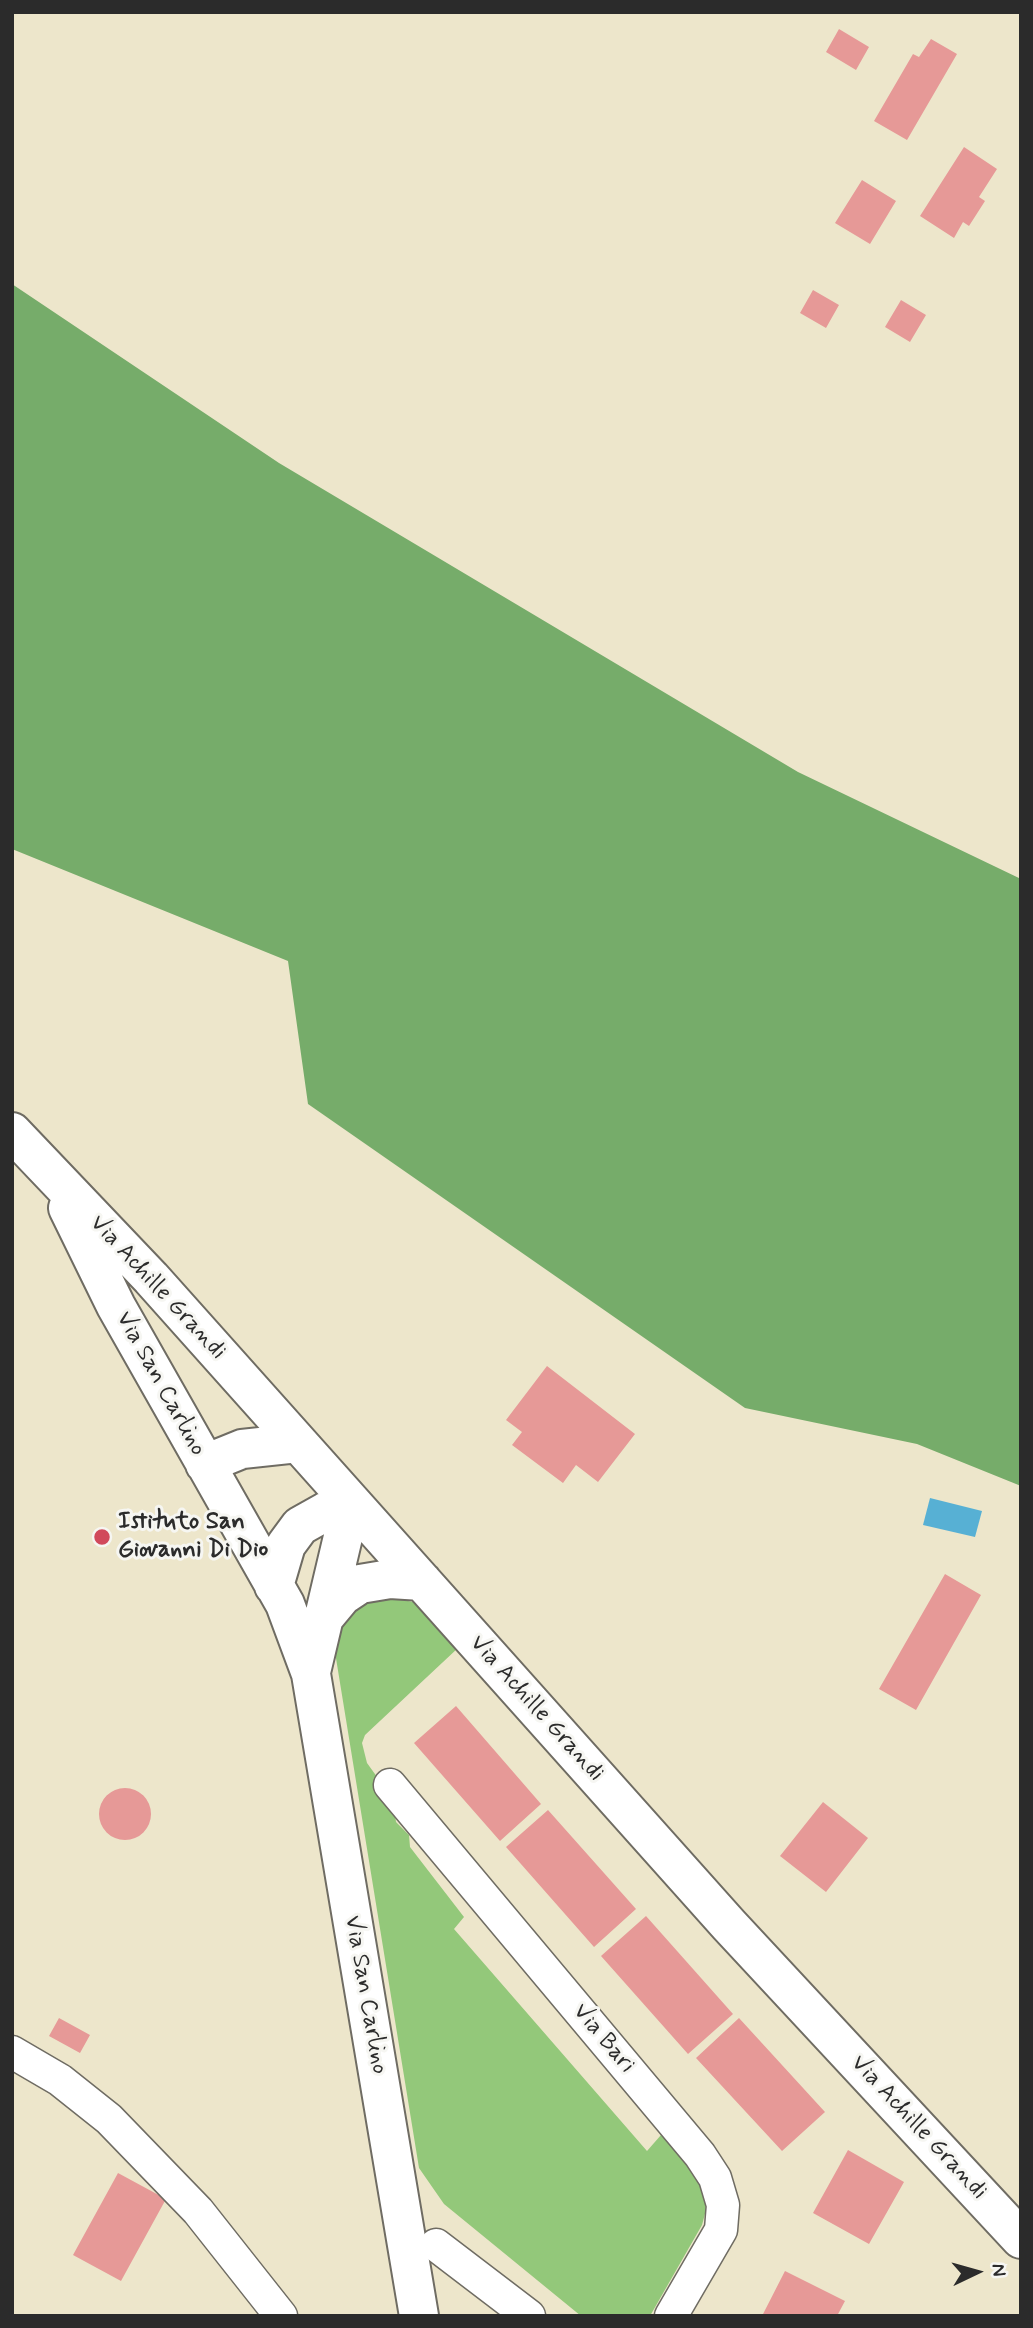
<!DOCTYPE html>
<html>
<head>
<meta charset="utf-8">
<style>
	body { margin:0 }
	#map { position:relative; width:1033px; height:2328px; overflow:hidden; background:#ede6cb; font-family:Mynerve,sans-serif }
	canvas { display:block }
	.frame { position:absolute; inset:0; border:14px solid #2b2b2b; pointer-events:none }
	.north { position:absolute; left:942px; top:2237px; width:70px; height:70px; -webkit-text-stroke:5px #f6f6f2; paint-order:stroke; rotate:85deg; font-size:19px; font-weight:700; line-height:28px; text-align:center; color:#2b2b2b }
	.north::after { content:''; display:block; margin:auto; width:24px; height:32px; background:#2b2b2b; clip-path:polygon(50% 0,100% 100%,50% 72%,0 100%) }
</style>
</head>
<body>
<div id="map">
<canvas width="1033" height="2328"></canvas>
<div class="frame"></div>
<div class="north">N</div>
</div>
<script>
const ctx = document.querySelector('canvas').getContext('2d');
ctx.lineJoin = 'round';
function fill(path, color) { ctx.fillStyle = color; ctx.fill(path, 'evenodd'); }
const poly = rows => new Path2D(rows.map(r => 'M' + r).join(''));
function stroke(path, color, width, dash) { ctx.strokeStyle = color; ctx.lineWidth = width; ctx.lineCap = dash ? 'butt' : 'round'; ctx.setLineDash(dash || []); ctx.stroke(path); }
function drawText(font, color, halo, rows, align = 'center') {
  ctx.font = font + ' Mynerve,sans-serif'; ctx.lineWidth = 6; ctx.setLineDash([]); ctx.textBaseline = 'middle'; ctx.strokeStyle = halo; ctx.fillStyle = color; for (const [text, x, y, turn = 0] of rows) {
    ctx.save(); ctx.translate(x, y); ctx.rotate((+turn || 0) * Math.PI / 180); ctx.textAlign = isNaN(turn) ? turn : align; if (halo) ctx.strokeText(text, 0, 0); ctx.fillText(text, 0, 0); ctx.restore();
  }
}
const green = poly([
	[383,1596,418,1603,458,1648,365,1735,362,1743,367,1763,393,1799,396,1822,409,1835,410,1847,464,1917,454,1929,647,2151,661,2135,697,2172,704,2188,706,2210,702,2225,650,2316,581,2316,444,2204,419,2168,334,1646,335,1635,358,1604]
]);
const forest = poly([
	[12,284,279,463,798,772,1021,879,1021,1486,917,1444,745,1408,308,1104,288,961,12,849]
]);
const water = poly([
	[930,1498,982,1511,975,1537,923,1525]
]);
const building = poly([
	[839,29,869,47,856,70,826,52],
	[931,39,957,54,907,140,874,121,913,54,919,57],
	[964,147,997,169,979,197,985,201,969,226,963,222,954,238,920,216],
	[862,180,896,201,870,244,835,223],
	[813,290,839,305,826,328,800,313],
	[901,300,926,315,910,342,885,327],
	[547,1366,635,1434,598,1482,576,1465,563,1483,512,1445,522,1432,506,1420],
	[945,1574,981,1595,916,1710,879,1689],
	[456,1706,541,1804,500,1841,414,1743],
	'99 1814a26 26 0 1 1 52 0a26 26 0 1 1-52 0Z',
	[823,1802,868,1838,826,1892,780,1856],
	[548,1810,636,1909,594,1947,506,1847],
	[646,1916,733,2014,688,2054,601,1956],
	[59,2018,90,2035,80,2053,49,2036],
	[739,2018,825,2112,782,2151,696,2058],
	[848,2150,904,2182,869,2244,813,2213],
	[118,2173,166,2199,121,2281,73,2255],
	[785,2271,845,2301,837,2316,762,2316]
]);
const street = poly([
	[390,1785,700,2155,715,2178,723,2205,721,2230,671,2316],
	[12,2052,60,2080,109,2119,198,2211,281,2316],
	[436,2245,529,2316]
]);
const secondary = poly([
	[12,1132,151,1278,729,1925,1021,2239],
	[68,1208,116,1306,285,1604,311,1674,419,2316],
	[205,1464,242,1449,298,1443],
	[274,1586,286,1545,300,1526,325,1512,351,1503],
	[322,1620,342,1596,360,1584,390,1579,422,1581],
	[311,1672,351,1503]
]);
const markers = [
	[102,1537,9,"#d1495b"]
];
const streetNames = [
	["Via Achille Grandi",157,1288,47],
	["Via San Carlino",160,1384,61],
	["Via Achille Grandi",536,1709,48],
	["Via San Carlino",365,1995,80],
	["Via Bari",603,2039,50],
	["Via Achille Grandi",918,2128,47]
];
const poiNames = [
	["Istituto San",118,1523],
	["Giovanni Di Dio",118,1551]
];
fill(green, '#93c87a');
fill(forest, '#76ac6a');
fill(water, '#57b0d4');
fill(building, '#e69997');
stroke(street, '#6f6c63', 35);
stroke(secondary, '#6f6c63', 42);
stroke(street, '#fff', 32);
stroke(secondary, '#fff', 38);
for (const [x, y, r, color] of markers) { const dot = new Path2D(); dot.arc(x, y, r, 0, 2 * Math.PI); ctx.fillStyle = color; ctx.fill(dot); stroke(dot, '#f6f6f2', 2.5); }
drawText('24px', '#2b2b2b', '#f6f6f2', streetNames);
drawText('bold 24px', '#2b2b2b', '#f6f6f2', poiNames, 'left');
</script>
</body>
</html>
